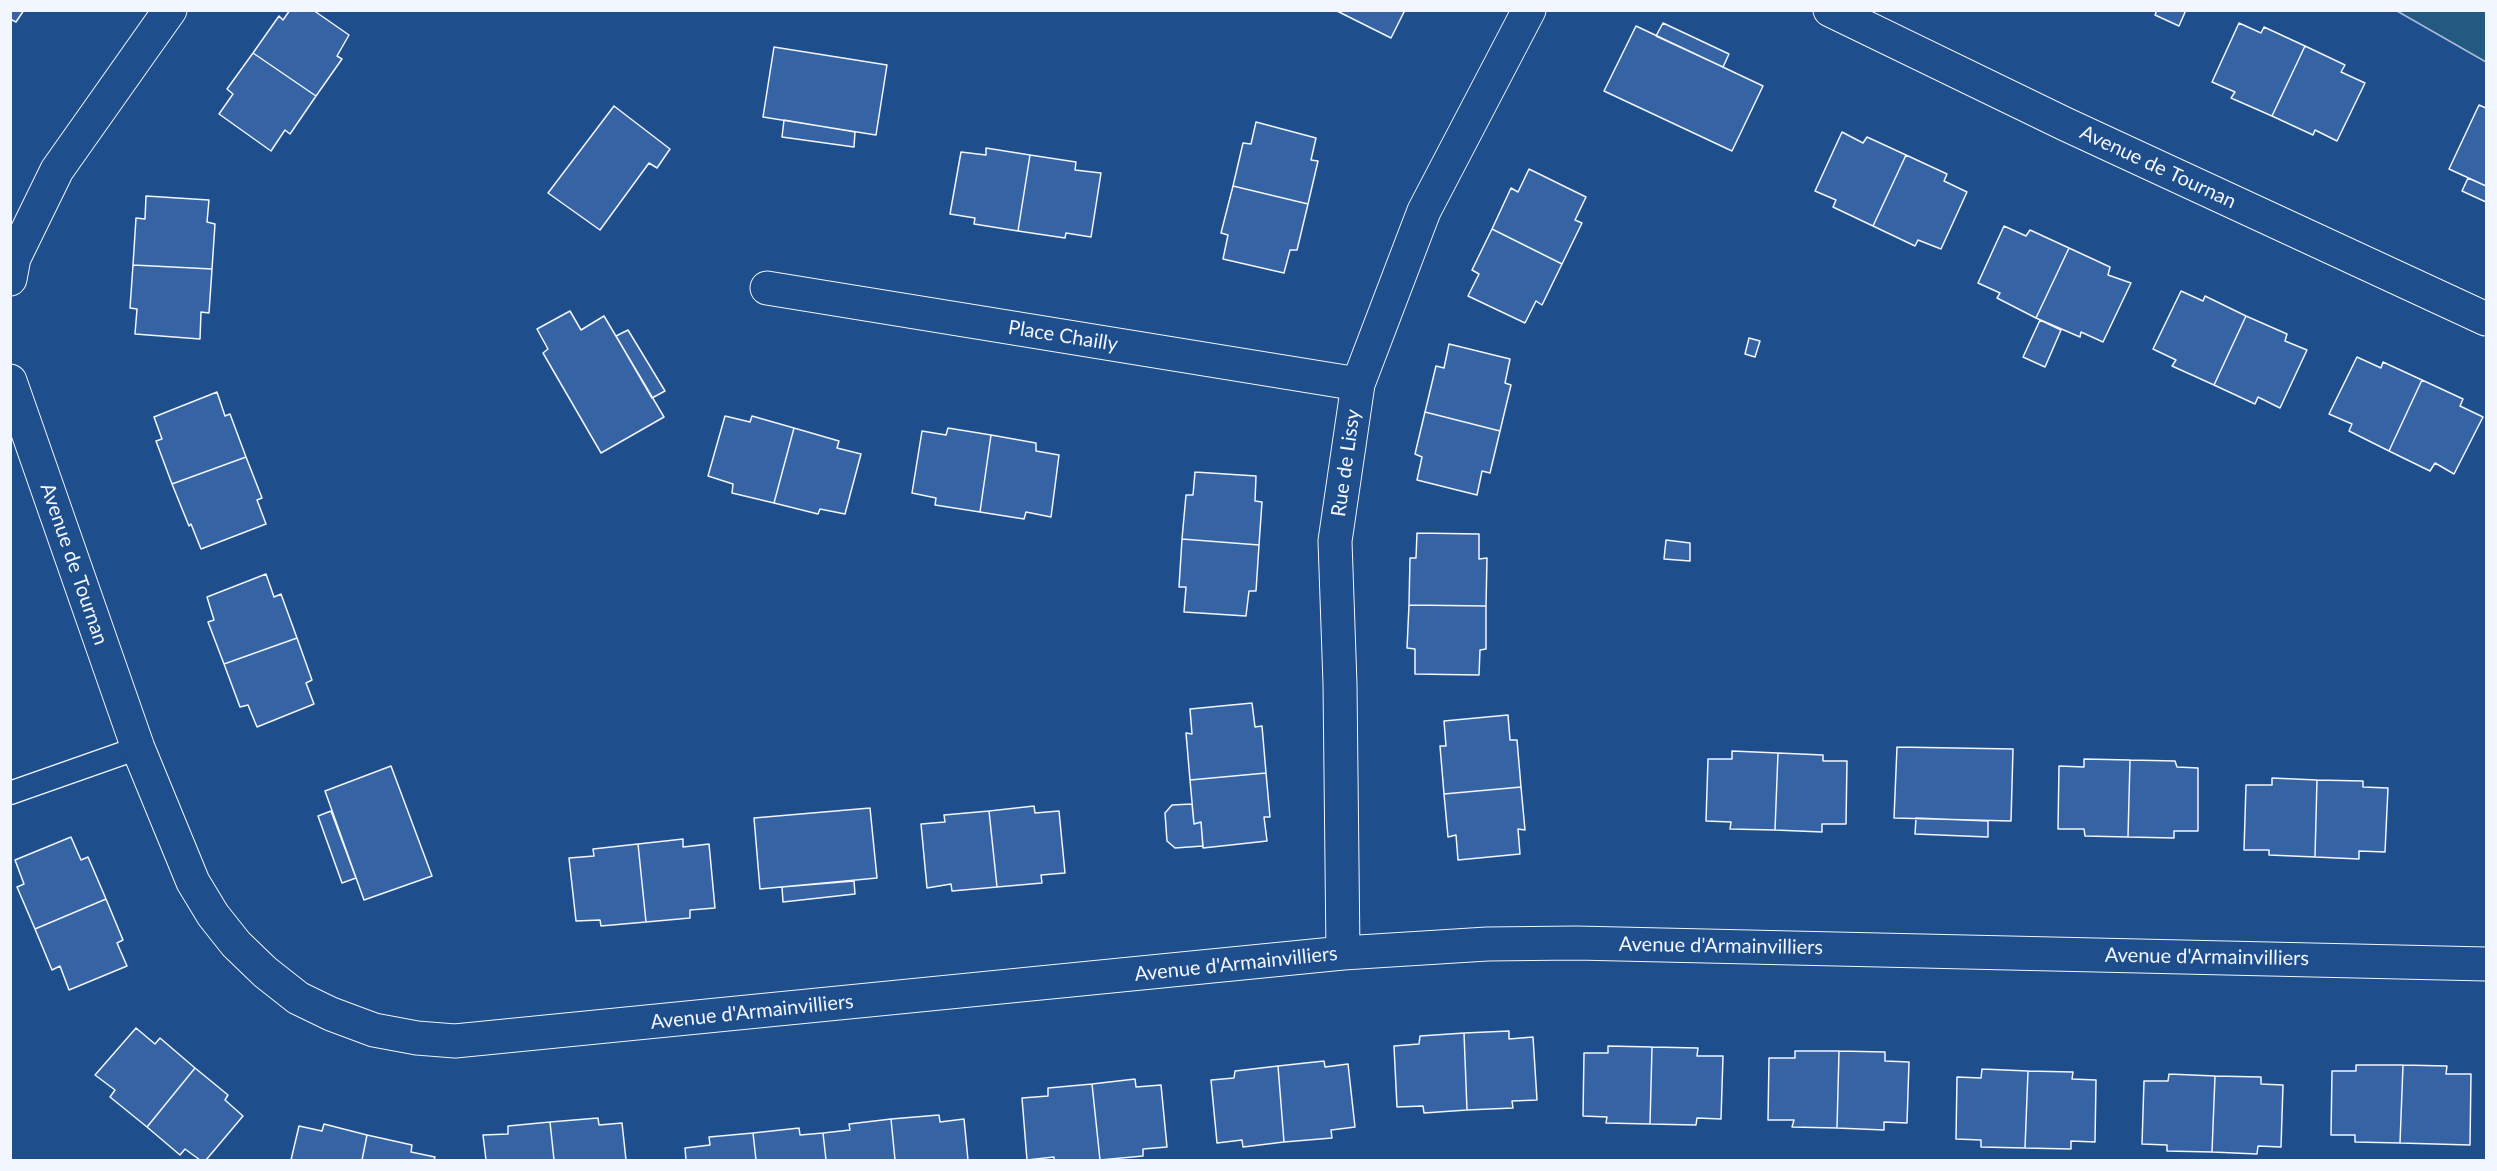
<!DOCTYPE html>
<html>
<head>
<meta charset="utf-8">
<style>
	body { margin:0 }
	#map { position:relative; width:2497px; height:1171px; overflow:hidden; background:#1f4e8c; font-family:Lato,sans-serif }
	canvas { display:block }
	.frame { position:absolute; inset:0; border:12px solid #f2f6ff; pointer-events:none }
</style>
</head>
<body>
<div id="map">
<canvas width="2497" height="1171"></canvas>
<div class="frame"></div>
</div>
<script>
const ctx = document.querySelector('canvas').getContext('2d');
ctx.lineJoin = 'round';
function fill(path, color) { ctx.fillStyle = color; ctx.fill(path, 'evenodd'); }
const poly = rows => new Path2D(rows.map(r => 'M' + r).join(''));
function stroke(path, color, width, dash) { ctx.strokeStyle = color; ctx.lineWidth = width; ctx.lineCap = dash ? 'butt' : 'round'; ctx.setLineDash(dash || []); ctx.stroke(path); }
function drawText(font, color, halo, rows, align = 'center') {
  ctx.font = font + ' Lato,sans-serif'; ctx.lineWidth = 4.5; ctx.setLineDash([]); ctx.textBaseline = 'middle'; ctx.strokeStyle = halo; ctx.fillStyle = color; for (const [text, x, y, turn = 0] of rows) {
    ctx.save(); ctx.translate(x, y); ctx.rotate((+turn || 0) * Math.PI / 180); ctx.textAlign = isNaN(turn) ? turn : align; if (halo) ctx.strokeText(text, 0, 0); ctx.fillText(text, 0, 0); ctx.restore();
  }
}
const green = poly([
	[2397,11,2486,11,2486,62,2397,11]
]);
const building = poly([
	[10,10,24,10,16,22,10,19,10,10],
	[290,10,313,10,349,35,337,56,342,59,316,96,253,53,279,16,283,20,290,10],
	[1335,10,1405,10,1391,38,1335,10],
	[2157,10,2186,10,2179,26,2155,15,2157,10],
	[1663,23,1729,54,1723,67,1656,36,1663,23],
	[2239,23,2261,33,2264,27,2305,46,2272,116,2231,98,2235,92,2212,82,2239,23],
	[1636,26,1763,86,1732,151,1604,91,1636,26],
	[2305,46,2345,65,2341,72,2365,83,2337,141,2315,130,2313,135,2272,116,2305,46],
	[774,47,887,65,876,135,763,117,774,47],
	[253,53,316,96,290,134,285,130,271,151,219,114,233,94,227,89,253,53],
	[2479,105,2486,108,2486,186,2449,169,2479,105],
	[614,106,670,149,657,168,649,163,600,230,548,193,614,106],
	[784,120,855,132,854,147,782,137,784,120],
	[1256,122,1316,138,1311,160,1318,161,1308,204,1233,186,1243,143,1251,144,1256,122],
	[1842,132,1863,143,1867,137,1906,155,1873,226,1833,207,1836,200,1815,191,1842,132],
	[986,148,1030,155,1018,231,974,224,975,218,950,214,961,152,986,155,986,148],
	[1030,155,1076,162,1075,170,1101,173,1091,237,1066,233,1065,238,1018,231,1030,155],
	[1906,155,1947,174,1944,181,1967,192,1941,249,1918,240,1915,246,1873,226,1906,155],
	[1529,169,1586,197,1575,220,1582,223,1562,264,1492,229,1511,188,1518,192,1529,169],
	[2468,178,2486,186,2486,202,2462,191,2468,178],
	[1233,186,1308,204,1297,250,1290,250,1284,273,1223,259,1228,235,1221,233,1233,186],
	[146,196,209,200,207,222,215,224,212,269,133,265,136,218,145,219,146,196],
	[2004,226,2026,236,2030,230,2069,248,2036,318,1997,298,2000,293,1978,283,2004,226],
	[1492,229,1562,264,1542,305,1536,301,1525,323,1468,296,1479,274,1472,270,1492,229],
	[2069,248,2110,267,2108,275,2131,283,2103,342,2081,332,2080,337,2036,318,2069,248],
	[133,265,212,269,209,313,201,312,200,339,135,334,137,309,130,308,133,265],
	[2181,291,2203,301,2205,296,2246,316,2214,385,2172,366,2176,360,2153,349,2181,291],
	[570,311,581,330,604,316,664,417,601,453,543,353,548,349,537,329,570,311],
	[2246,316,2287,334,2285,341,2307,350,2280,408,2258,397,2255,404,2214,385,2246,316],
	[2040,320,2061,330,2045,367,2023,357,2040,320],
	[628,330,665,391,652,398,616,336,628,330],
	[1749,338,1760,341,1755,357,1745,354,1749,338],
	[1449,344,1510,359,1505,383,1511,385,1500,431,1425,412,1436,366,1444,368,1449,344],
	[2357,357,2381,368,2383,362,2422,380,2389,451,2349,431,2352,424,2329,414,2357,357],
	[2422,380,2463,399,2460,406,2483,417,2454,474,2435,463,2430,471,2389,451,2422,380],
	[217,392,225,416,230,414,246,457,172,484,156,441,162,439,154,417,217,392],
	[1425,412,1500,431,1490,473,1482,471,1477,495,1417,480,1422,457,1415,454,1425,412],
	[725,416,750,422,752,416,794,428,774,503,732,493,733,484,708,476,725,416],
	[794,428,839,441,837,448,861,454,845,514,820,509,818,514,774,503,794,428],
	[948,428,991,435,980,512,935,505,936,498,912,493,922,431,946,435,948,428],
	[991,435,1036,443,1036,451,1059,455,1051,517,1026,512,1024,519,980,512,991,435],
	[246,457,262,498,257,500,266,524,201,549,191,524,189,526,172,484,246,457],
	[1195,472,1256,476,1255,501,1262,502,1259,545,1182,539,1186,495,1193,495,1195,472],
	[1417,533,1479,534,1479,559,1487,558,1486,606,1409,605,1410,558,1416,558,1417,533],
	[1182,539,1259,545,1256,591,1249,591,1246,616,1184,612,1186,587,1179,587,1182,539],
	[1666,540,1690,543,1690,561,1664,559,1666,540],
	[266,574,274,597,281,594,297,638,224,664,208,622,214,620,207,597,266,574],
	[1409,605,1486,606,1486,649,1480,650,1479,675,1415,674,1415,649,1407,648,1409,605],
	[297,638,312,680,306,683,314,704,257,727,248,705,240,707,224,664,297,638],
	[1252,703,1255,727,1262,726,1266,773,1190,780,1186,733,1192,734,1190,709,1252,703],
	[1508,715,1510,740,1517,740,1521,787,1444,794,1440,746,1446,746,1444,721,1508,715],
	[1897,747,2013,749,2011,821,1894,818,1897,747],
	[1732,751,1778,753,1775,830,1730,829,1731,822,1706,821,1708,759,1732,759,1732,751],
	[1778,753,1823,755,1823,761,1847,761,1846,824,1822,824,1822,832,1775,830,1778,753],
	[2084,759,2130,760,2128,837,2085,836,2084,829,2058,829,2059,766,2084,767,2084,759],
	[2130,760,2175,761,2177,767,2198,768,2198,831,2174,831,2174,838,2128,837,2130,760],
	[391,766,432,876,364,900,325,791,391,766],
	[1266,773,1270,817,1264,817,1267,841,1203,848,1201,822,1194,824,1190,780,1266,773],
	[2272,778,2317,780,2315,857,2269,855,2269,850,2244,850,2246,785,2272,785,2272,778],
	[2317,780,2363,781,2363,787,2388,788,2385,852,2359,851,2359,859,2315,857,2317,780],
	[1521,787,1525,830,1518,829,1520,854,1458,860,1456,835,1448,837,1444,794,1521,787],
	[1192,804,1194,824,1201,822,1203,846,1175,848,1167,841,1165,813,1172,805,1192,804],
	[1034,806,1035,813,1059,811,1065,873,1041,875,1042,883,997,887,989,811,1034,806],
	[870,808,877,878,760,889,754,818,870,808],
	[331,811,356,878,342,883,318,816,331,811],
	[989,811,997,887,952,891,951,884,927,888,921,824,945,822,944,815,989,811],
	[1916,818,1988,821,1988,837,1915,834,1916,818],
	[71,837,81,860,88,857,106,899,35,929,17,887,24,884,15,860,71,837],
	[683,839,683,847,709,844,715,908,690,910,690,918,646,922,638,844,683,839],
	[638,844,646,922,601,926,600,920,576,921,569,858,594,856,593,849,638,844],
	[854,881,855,894,783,902,782,887,854,881],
	[106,899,123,940,117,943,127,966,69,990,60,966,52,970,35,929,106,899],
	[136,1028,155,1044,160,1038,195,1068,147,1127,110,1097,115,1090,95,1075,136,1028],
	[1509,1031,1509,1039,1533,1037,1537,1100,1512,1101,1513,1108,1467,1110,1464,1033,1509,1031],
	[1464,1033,1467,1110,1424,1113,1423,1106,1397,1107,1394,1046,1419,1044,1420,1036,1464,1033],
	[1608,1046,1652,1047,1650,1124,1606,1123,1607,1117,1583,1116,1584,1053,1608,1053,1608,1046],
	[1652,1047,1698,1048,1697,1056,1723,1056,1721,1119,1697,1118,1696,1125,1650,1124,1652,1047],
	[1795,1051,1839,1051,1837,1128,1792,1127,1794,1120,1768,1120,1769,1058,1795,1058,1795,1051],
	[1839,1051,1885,1052,1885,1061,1909,1062,1907,1123,1884,1122,1884,1130,1837,1128,1839,1051],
	[1324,1061,1325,1067,1348,1064,1355,1127,1331,1130,1332,1138,1284,1142,1278,1066,1324,1061],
	[2356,1065,2403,1065,2400,1143,2355,1142,2355,1135,2331,1135,2332,1071,2356,1071,2356,1065],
	[2403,1065,2447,1066,2446,1074,2471,1074,2470,1145,2400,1143,2403,1065],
	[1278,1066,1284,1142,1243,1147,1242,1140,1217,1143,1211,1080,1234,1078,1235,1071,1278,1066],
	[195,1068,228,1095,225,1100,243,1116,206,1160,200,1160,185,1149,180,1155,147,1127,195,1068],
	[1982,1069,2028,1071,2025,1148,1981,1147,1981,1140,1956,1139,1957,1077,1981,1078,1982,1069],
	[2028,1071,2073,1072,2072,1079,2096,1080,2095,1142,2071,1141,2071,1149,2025,1148,2028,1071],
	[2169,1074,2215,1076,2212,1152,2167,1151,2167,1145,2142,1144,2144,1081,2168,1081,2169,1074],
	[2215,1076,2261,1077,2261,1084,2283,1085,2281,1147,2258,1146,2257,1154,2212,1152,2215,1076],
	[1135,1079,1136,1087,1161,1085,1167,1147,1143,1149,1143,1156,1100,1160,1092,1084,1135,1079],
	[1092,1084,1100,1160,1054,1160,1054,1157,1027,1160,1022,1098,1048,1096,1048,1088,1092,1084],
	[939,1115,940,1122,964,1119,968,1160,895,1160,891,1119,939,1115],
	[598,1118,599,1125,622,1123,626,1160,554,1160,550,1122,598,1118],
	[891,1119,895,1160,826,1160,823,1133,850,1130,849,1124,891,1119],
	[550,1122,554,1160,486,1160,483,1135,508,1134,508,1126,550,1122],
	[324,1124,367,1135,362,1160,291,1160,299,1126,322,1131,324,1124],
	[799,1128,800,1135,823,1133,826,1160,756,1160,753,1133,799,1128],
	[753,1133,756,1160,686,1160,685,1148,710,1145,709,1137,753,1133],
	[367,1135,412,1145,411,1152,435,1157,434,1160,362,1160,367,1135]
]);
const lane = poly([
	[10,793,138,748]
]);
const street = poly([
	[1830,10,2065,124,2486,319],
	[10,279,14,258,57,170,170,10],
	[767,288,1358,384],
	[10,381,138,748,193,882,213,915,236,944,265,972,298,998,331,1014,374,1030,417,1038,455,1041,1343,953,1487,944,1576,943,2486,964],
	[1343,953,1340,684,1335,541,1358,384,1424,211,1529,10]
]);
const streetNames = [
	["Avenue de Tournan",2158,167,25],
	["Place Chailly",1063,336,9],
	["Rue de Lissy",1346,463,-82],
	["Avenue de Tournan",74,564,71],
	["Avenue d'Armainvilliers",1721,946,1],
	["Avenue d'Armainvilliers",2207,957,1],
	["Avenue d'Armainvilliers",1236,964,-6],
	["Avenue d'Armainvilliers",752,1012,-6]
];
fill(green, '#245a82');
stroke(green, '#a8bbd7', 1.5);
fill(building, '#3563a3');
stroke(building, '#f2f6ff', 1.5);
stroke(lane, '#f2f6ff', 25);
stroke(street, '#f2f6ff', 35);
stroke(lane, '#1f4e8c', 22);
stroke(street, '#1f4e8c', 33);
drawText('20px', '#f2f6ff', '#1f4e8c', streetNames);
</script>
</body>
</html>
